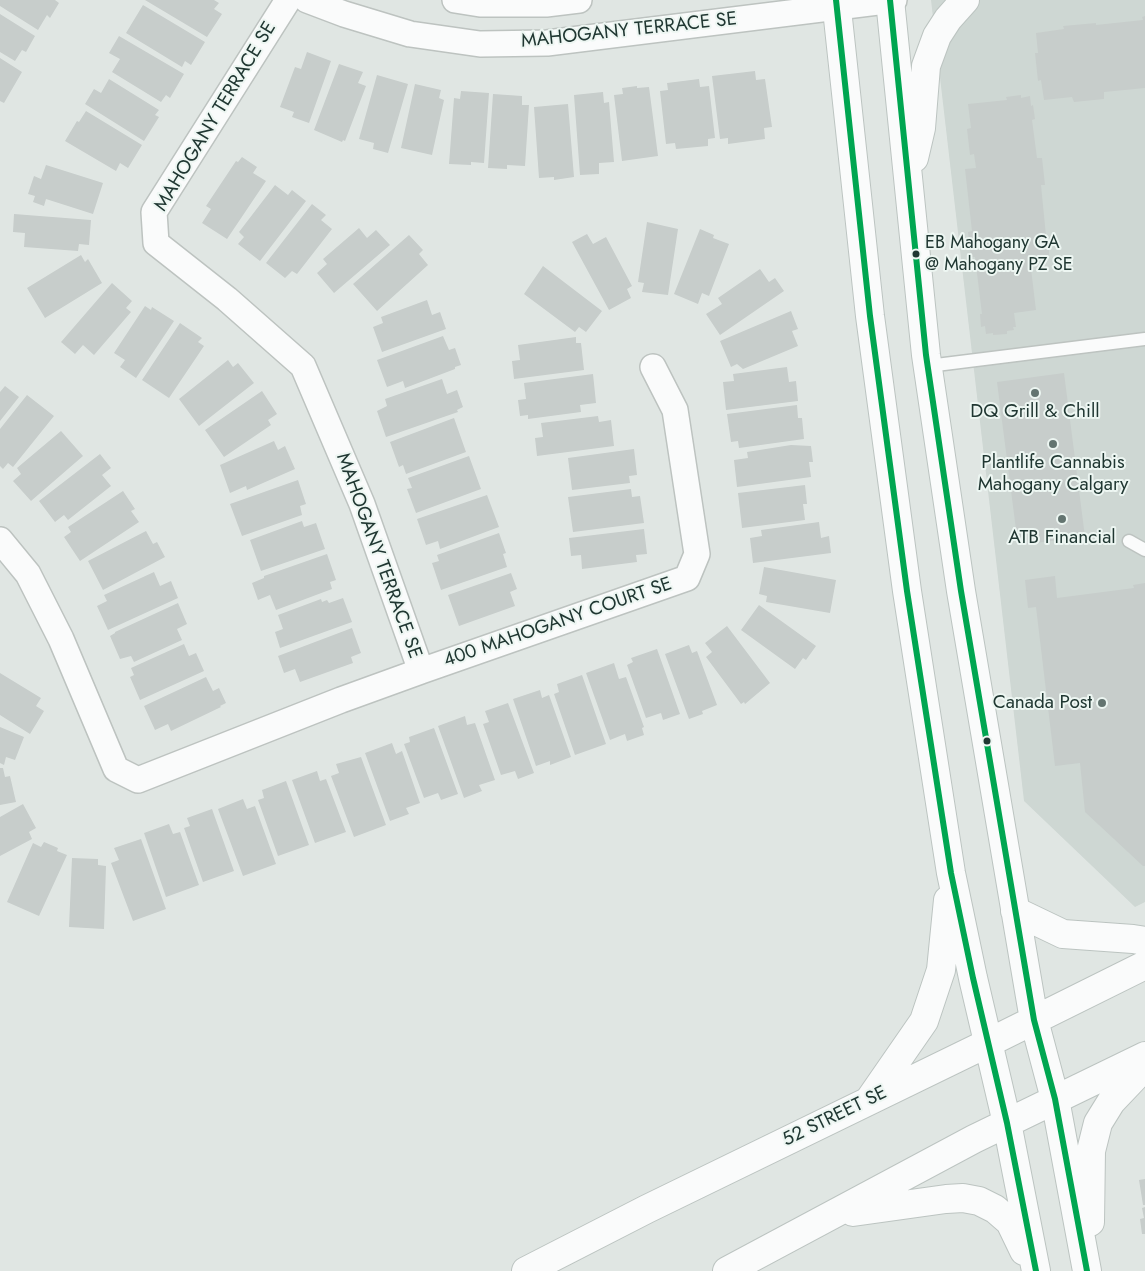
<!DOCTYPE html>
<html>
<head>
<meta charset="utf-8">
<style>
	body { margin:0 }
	canvas { display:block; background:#e0e6e3 }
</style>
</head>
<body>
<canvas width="1145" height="1271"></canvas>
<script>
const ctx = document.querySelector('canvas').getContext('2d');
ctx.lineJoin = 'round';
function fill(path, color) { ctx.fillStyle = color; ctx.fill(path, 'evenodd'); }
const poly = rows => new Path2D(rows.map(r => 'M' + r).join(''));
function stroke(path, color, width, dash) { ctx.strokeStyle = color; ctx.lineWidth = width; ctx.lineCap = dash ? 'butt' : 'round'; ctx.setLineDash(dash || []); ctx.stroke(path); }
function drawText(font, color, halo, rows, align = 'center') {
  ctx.font = font + ' Jost,sans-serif'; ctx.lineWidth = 4; ctx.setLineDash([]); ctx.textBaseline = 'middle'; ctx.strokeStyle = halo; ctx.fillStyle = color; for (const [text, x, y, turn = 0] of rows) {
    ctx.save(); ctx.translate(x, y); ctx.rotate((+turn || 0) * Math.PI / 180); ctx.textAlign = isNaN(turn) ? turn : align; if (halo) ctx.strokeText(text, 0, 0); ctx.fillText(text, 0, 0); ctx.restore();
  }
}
const built = poly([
	[931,0,1145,0,1145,902,1135,907,1024,801]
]);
const building = poly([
	[0,0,55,0,59,3,50,18,47,15,38,30,0,6],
	[145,0,214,0,219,3,214,9,222,14,207,37],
	[143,5,205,42,191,65,185,61,182,67,126,33],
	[0,14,35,36,26,52,22,50,15,61,0,52],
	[1145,16,1145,88,1104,92,1104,99,1074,102,1072,97,1044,100,1041,80,1038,81,1035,53,1038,53,1036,33,1064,29,1063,26,1096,23,1096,25,1143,20,1142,17],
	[119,36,184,74,170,98,166,95,161,102,112,72,120,59,109,53],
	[307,52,331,61,309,123,292,117,294,112,280,107,295,67,301,69],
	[0,58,22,72,4,103,0,101],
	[339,64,363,72,358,83,366,86,345,141,343,140,342,142,314,130],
	[755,71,756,80,765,79,772,127,764,128,765,139,728,144,728,138,720,139,712,76],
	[377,75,408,84,388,153,373,149,374,143,359,139],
	[109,79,159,110,155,115,159,117,144,141,85,104,94,89,101,93],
	[699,79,700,87,709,86,715,138,708,139,708,146,676,149,675,143,666,144,660,91,668,90,667,83],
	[415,84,441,90,439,98,444,100,432,155,401,148],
	[637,86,637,88,649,87,658,156,622,161,614,95,623,94,622,88],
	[461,91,489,93,484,163,471,162,471,165,449,164,454,98,460,99],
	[603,92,604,103,609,102,614,162,599,163,599,174,580,175,574,95],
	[493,94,522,96,522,105,529,105,525,166,507,165,507,169,488,168],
	[1021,95,1021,98,1030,96,1031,106,1033,105,1035,119,1032,120,1037,158,1042,158,1045,185,1041,185,1046,236,1049,236,1051,250,1049,250,1049,259,1030,261,1036,310,1014,313,1016,327,1013,327,1014,330,1007,331,1007,334,993,335,993,333,986,334,985,326,981,327,980,314,982,314,975,257,971,257,968,232,972,231,965,169,976,168,974,154,970,155,967,129,971,128,968,104,1007,100,1006,97],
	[568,104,574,177,554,180,554,177,539,178,534,107],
	[86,111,142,145,128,168,120,163,116,171,65,141,77,121,79,122],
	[242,157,257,167,253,173,266,181,227,239,202,223,211,209,206,206,236,161,238,162],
	[46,165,103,183,93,214,46,199,44,206,33,202,35,196,28,194,34,176,41,179],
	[275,185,288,195,292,190,306,201,260,261,238,244,244,237,239,232],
	[312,204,326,215,321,220,332,229,297,274,292,271,285,278,266,263],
	[14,214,91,220,89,245,79,244,78,251,24,247,25,233,13,232],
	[647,222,678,229,668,295,642,292,644,283,638,282],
	[359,228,367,238,376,230,390,245,334,293,317,273,327,264,323,259],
	[700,229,714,235,713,238,729,244,709,296,702,293,698,304,674,294],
	[587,234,593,244,606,237,632,286,627,289,631,298,609,310,572,242],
	[409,235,423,250,419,254,428,265,377,311,353,284],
	[81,255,85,262,88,259,102,283,45,318,27,288],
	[543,266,602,311,586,332,579,327,575,332,524,294],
	[760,269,769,282,775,278,784,291,720,335,706,314,722,304,718,298],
	[112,283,132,301,126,308,131,312,94,355,83,345,75,354,61,342],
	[427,300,432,315,440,312,446,329,382,352,373,327,383,323,381,317],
	[145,306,151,310,152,307,174,321,136,378,120,367,125,360,114,353],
	[791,311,798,329,792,331,798,346,743,369,737,364,731,367,720,341],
	[180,323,202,338,198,342,204,346,169,398,142,380],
	[443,336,449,350,455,348,461,365,455,367,455,369,405,388,403,381,387,387,377,360],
	[576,337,576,343,581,343,584,370,514,379,512,361,520,360,518,345],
	[228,360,233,367,238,363,254,383,199,426,179,399],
	[787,367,789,382,796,381,798,401,726,410,723,382,734,381,733,374],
	[1064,373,1085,537,1018,545,997,382],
	[593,374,596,403,580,405,581,412,528,419,528,415,520,416,518,400,526,399,524,383],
	[442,379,447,394,457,390,463,407,457,410,458,412,386,437,377,411,387,406,385,399],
	[5,386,19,397,0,421,0,392],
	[262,391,277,414,268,420,271,425,224,457,205,430],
	[27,395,54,416,13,467,8,463,3,469,0,466,0,429],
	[797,405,798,418,802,418,804,439,739,448,738,441,731,442,727,414],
	[598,416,599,422,611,420,614,446,537,456,535,438,543,437,541,423],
	[454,418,466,452,406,474,403,465,399,467,390,442],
	[61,431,83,456,31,501,13,481,21,474,17,468],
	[274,441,278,450,285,446,295,469,247,490,246,486,230,493,220,465],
	[791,445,811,446,813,462,809,462,811,477,737,487,734,460,748,458,747,452],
	[634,449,637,475,629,476,630,483,572,490,568,458],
	[100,454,111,468,102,475,111,486,68,520,64,515,55,522,39,501],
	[469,456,481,489,416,513,407,489,412,488,408,478],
	[298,480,306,504,300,506,302,515,242,536,230,504],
	[805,485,807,504,803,504,805,520,742,528,738,493],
	[631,489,632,497,640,496,644,523,573,532,568,497],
	[123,491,135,509,131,511,139,522,80,561,64,537,71,532,68,527],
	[487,495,499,527,440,549,438,541,426,545,417,519],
	[302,521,304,527,316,523,325,549,261,571,250,540],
	[819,522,821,538,829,536,831,553,753,563,750,538,762,536,761,530],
	[644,529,647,554,636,555,637,562,582,569,581,555,571,556,569,538],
	[146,531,153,544,157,542,165,557,103,590,88,561],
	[499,533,506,553,503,554,507,567,441,590,432,563,439,561,437,555],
	[327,554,336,580,330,582,332,589,276,610,270,595,258,600,252,583,264,578,264,576],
	[764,567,836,580,830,613,766,602,767,596,759,594],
	[154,572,160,586,171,581,178,598,108,630,97,606,107,601,104,595],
	[511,573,517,589,510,592,515,606,459,626,448,595],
	[1055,576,1057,598,1134,588,1133,585,1145,583,1145,866,1143,866,1085,812,1080,763,1055,766,1036,607,1028,608,1025,580],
	[343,598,352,622,280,648,275,632,283,629,278,615,321,599,322,602,327,600,329,603],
	[178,603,187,624,177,629,182,640,134,662,131,656,120,659,110,636,115,633,115,632],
	[759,605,816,646,806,660,803,658,795,669,741,630],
	[727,626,770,683,745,704,744,702,741,704,706,657,712,652,705,643],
	[352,628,361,653,351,657,353,663,300,682,295,669,284,673,278,656],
	[184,644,189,656,196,653,204,671,140,700,130,677,134,675,131,668],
	[689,645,692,653,697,651,717,705,702,711,703,714,689,719,665,654],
	[657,649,680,714,663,720,661,713,646,718,627,665,633,662,631,658],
	[614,663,619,679,626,677,644,727,642,728,644,735,627,741,625,734,610,740,586,673],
	[0,673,41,698,36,706,44,711,30,734,0,715],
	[582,675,606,744,575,755,554,694,559,692,557,684],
	[206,677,213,691,219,688,226,703,220,706,221,707,171,731,168,724,155,730,144,706],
	[540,690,542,698,549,695,571,757,550,765,550,761,536,766,513,699],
	[508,703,534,773,518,779,515,771,501,775,483,724,489,722,485,711],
	[465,716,467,725,475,723,495,780,479,785,482,791,464,798,438,726],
	[0,727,24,737,15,760,6,757,4,765,0,763],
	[434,728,458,794,441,800,438,793,424,798,404,744,410,742,409,737],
	[392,743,396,754,402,751,420,803,406,808,409,814,390,821,365,753],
	[361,757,386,825,354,837,331,776,339,773,336,764],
	[0,768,3,768,5,777,10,776,16,802,0,805],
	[317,771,320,781,326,779,346,832,315,843,292,780],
	[286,781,309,845,278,856,258,800,264,798,262,790],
	[243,799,247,809,255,806,276,864,243,876,218,809],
	[23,804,36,828,29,832,32,839,0,856,0,817],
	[212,809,234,871,203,882,184,828,190,826,187,818],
	[169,824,173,834,180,832,199,885,166,897,144,833],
	[141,839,166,909,133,921,111,863,119,860,114,848],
	[44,842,58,848,57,851,67,855,39,916,7,902,33,843,41,847],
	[72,858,98,859,98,865,106,866,104,929,69,927],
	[1145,1179,1145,1205,1143,1205,1139,1180],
	[1145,1207,1145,1234,1142,1234,1140,1219,1144,1218,1142,1208]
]);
const lane = poly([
	[928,366,1145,339],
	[1129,541,1145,550]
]);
const street = poly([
	[307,0,344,14,410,34,480,44,547,43,894,0],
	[455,0,480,4,546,4,579,0],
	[0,540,28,574,61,639,116,769,138,780,341,700,421,671,362,504,303,366,227,299,156,243,154,212,288,0],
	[421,671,687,578,697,554,675,410,653,367]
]);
const secondary = poly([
	[836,0,870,316,907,591,951,873,973,978,1007,1123,1036,1271],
	[890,0,926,355,961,591,1034,1020,1055,1099,1087,1271],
	[914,158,921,128,926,66,937,36,948,19,965,0],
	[1015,911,1063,934,1133,939,1145,941],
	[870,1099,924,1021,941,970,948,900],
	[853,1212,946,1199,963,1198,979,1201,995,1209,1010,1222,1024,1251],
	[1090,1222,1091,1151,1098,1123,1111,1102,1145,1066],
	[526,1271,647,1209,988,1043,1145,965],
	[727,1271,974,1139,1145,1056]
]);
const bus1 = poly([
	[836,0,870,316,907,591,951,873,973,978,1007,1123,1036,1271],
	[890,0,926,355,961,591,1034,1020,1055,1099,1087,1271]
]);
const markers = [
	[916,254,4.5,"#203732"],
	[1035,393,5,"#637470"],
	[1053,444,5,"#637470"],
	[1062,519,5,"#637470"],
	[1102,703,5,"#637470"],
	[987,741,4.5,"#203732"]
];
const busNames = [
	["EB Mahogany GA",925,244],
	["@ Mahogany PZ SE",925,266]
];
const streetNames = [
	["MAHOGANY TERRACE SE",629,31,-6],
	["MAHOGANY TERRACE SE",216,117,-59],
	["MAHOGANY TERRACE SE",378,556,70],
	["400 MAHOGANY COURT SE",558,623,-19],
	["52 STREET SE",835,1117,-26]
];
const poiNames = [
	["DQ Grill & Chill",1035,412],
	["Plantlife Cannabis",1053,463],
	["Mahogany Calgary",1053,485],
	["ATB Financial",1062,538],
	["Canada Post",1092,703,"right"]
];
fill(built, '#ced7d3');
fill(building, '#c7cdcb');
stroke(lane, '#bdc3c0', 15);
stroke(street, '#bdc3c0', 28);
stroke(secondary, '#bcc4c1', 30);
stroke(lane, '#fafbfb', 12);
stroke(street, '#fafbfb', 25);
stroke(secondary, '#fafbfb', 28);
stroke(bus1, '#00a651', 6);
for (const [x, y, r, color] of markers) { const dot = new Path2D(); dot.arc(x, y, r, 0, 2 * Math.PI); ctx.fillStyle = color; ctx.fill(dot); stroke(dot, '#edf6f2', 2); }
drawText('18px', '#203732', '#edf6f2', busNames, 'left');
drawText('19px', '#203732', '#edf6f2', streetNames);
drawText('19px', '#203732', '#edf6f2', poiNames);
</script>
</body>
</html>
